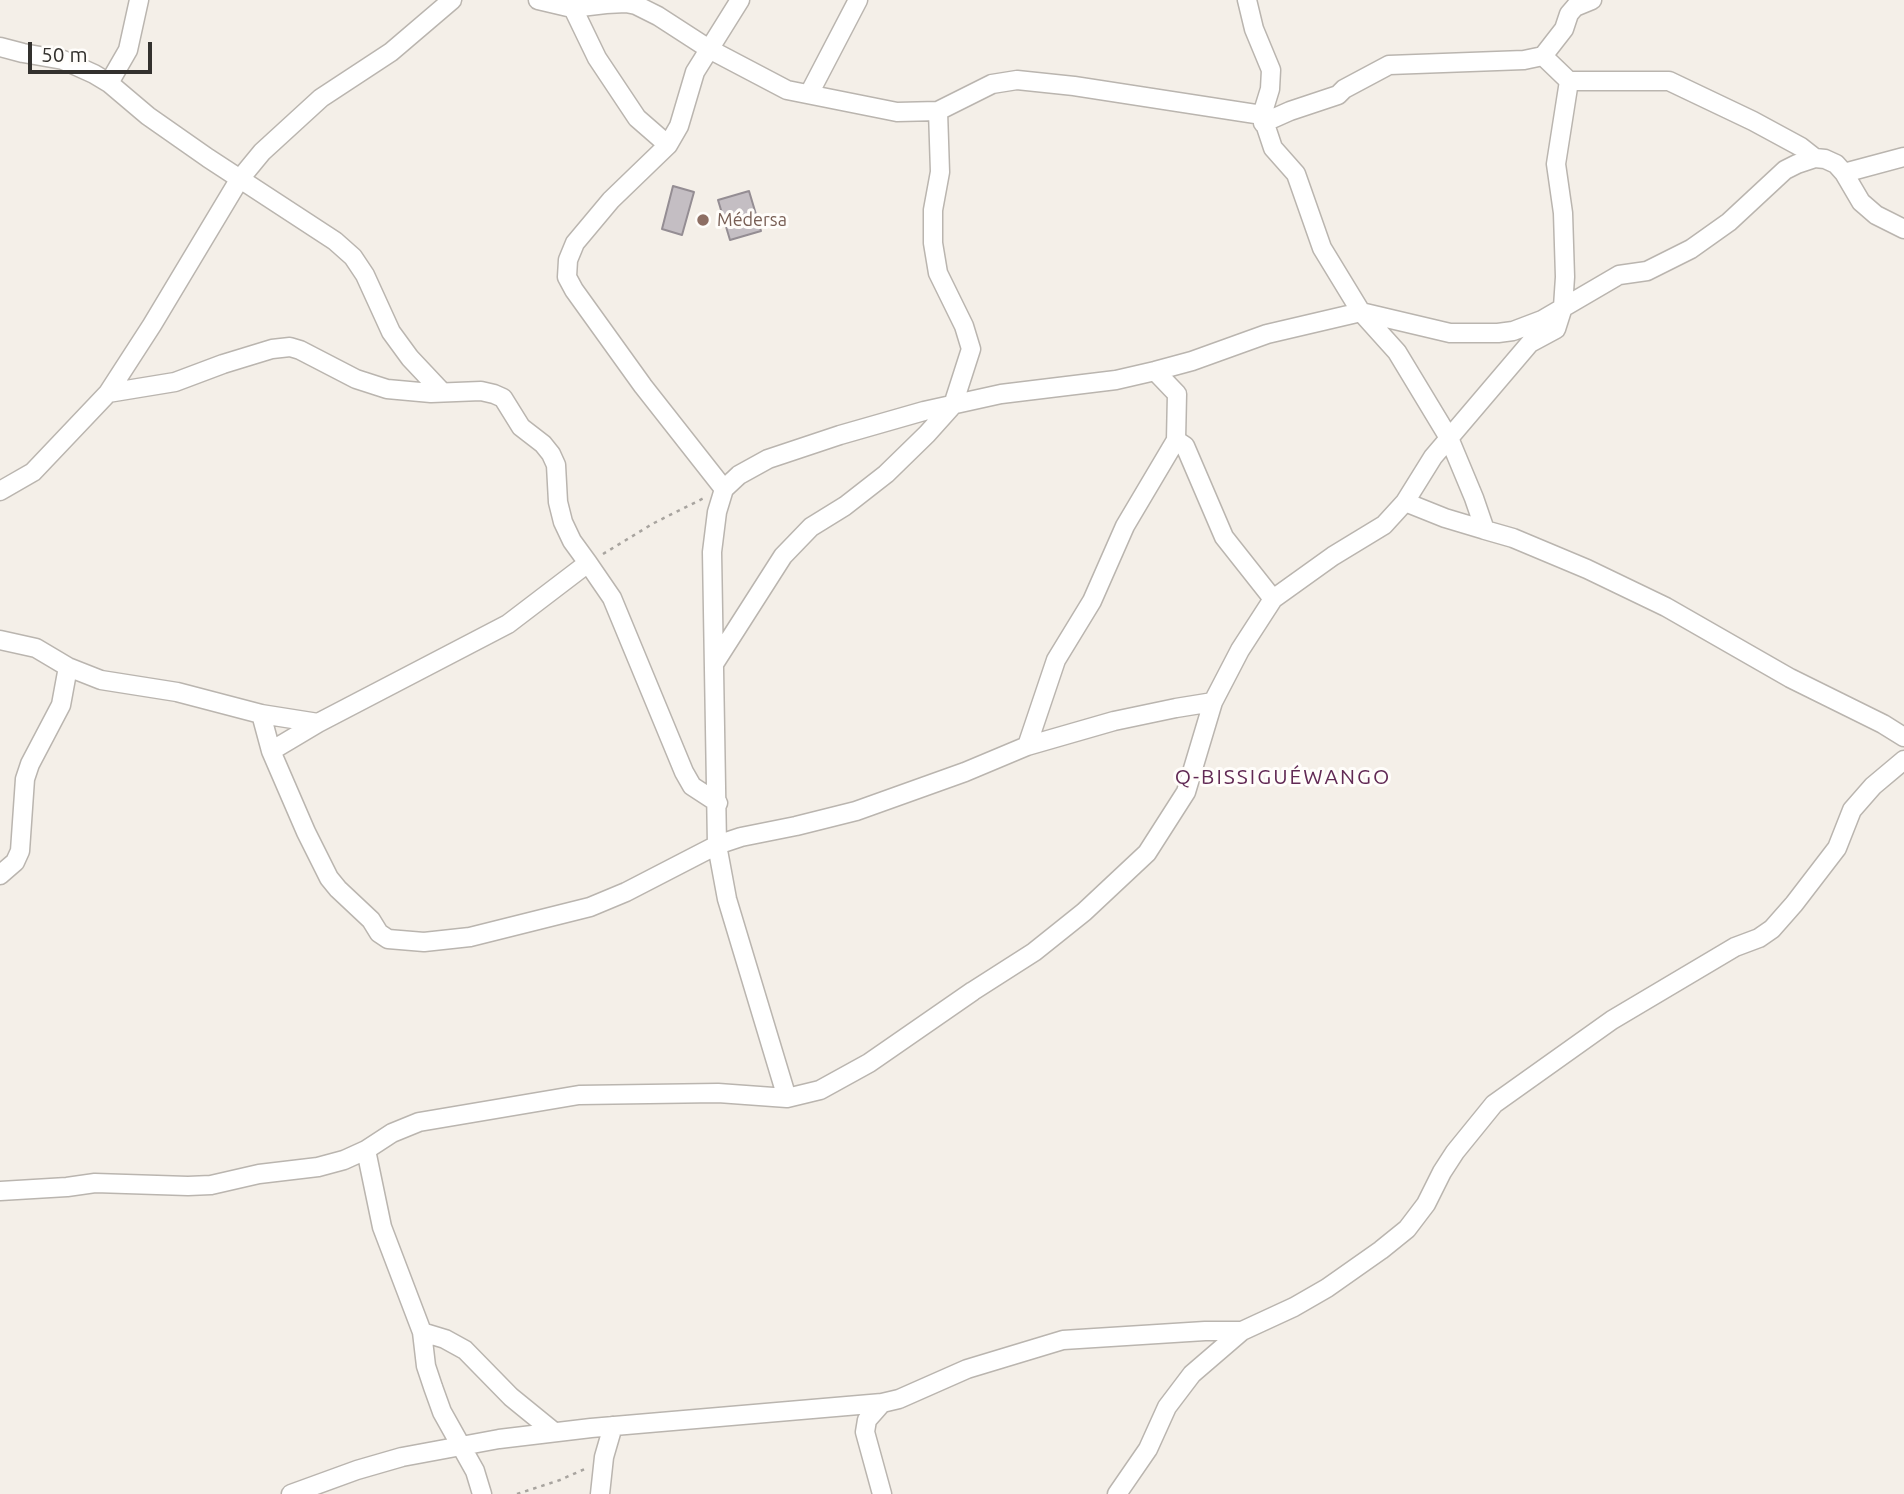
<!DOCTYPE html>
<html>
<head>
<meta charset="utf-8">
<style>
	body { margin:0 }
	#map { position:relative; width:1904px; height:1494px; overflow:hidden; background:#f4efe8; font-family:Ubuntu,sans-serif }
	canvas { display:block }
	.scale { position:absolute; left:28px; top:42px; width:124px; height:32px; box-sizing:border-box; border:4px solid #33312e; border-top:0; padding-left:9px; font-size:21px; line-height:24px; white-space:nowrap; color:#33312e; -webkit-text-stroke:5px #fffdfa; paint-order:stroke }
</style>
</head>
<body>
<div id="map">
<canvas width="1904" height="1494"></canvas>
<div class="scale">50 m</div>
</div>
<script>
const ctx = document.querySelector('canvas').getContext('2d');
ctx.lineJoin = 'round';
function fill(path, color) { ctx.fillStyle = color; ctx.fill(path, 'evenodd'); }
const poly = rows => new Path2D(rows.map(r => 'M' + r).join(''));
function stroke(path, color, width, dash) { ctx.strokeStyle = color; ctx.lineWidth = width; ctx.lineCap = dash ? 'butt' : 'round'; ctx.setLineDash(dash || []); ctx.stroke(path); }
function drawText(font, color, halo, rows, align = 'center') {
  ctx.font = font + ' Ubuntu,sans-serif'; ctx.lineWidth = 6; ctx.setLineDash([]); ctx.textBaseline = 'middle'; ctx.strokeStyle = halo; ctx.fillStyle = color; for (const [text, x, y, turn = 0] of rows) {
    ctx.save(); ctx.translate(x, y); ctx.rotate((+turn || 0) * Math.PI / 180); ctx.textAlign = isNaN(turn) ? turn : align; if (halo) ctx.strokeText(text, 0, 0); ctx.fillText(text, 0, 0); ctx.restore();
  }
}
const building = poly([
	[673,186,694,192,682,235,662,229,673,186],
	[749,191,761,231,730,240,718,200,749,191]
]);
const path = poly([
	[603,554,654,523,704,498],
	[517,1494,560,1480,587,1468]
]);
const minor = poly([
	[538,0,572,8,606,4,626,3,636,5,658,16,709,49,787,90,897,112,938,111,992,84,1017,80,1074,86,1262,115],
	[569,0,597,58,637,118,668,145],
	[1247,0,1254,29,1271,70,1270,89,1262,115,1273,148,1296,174,1322,248,1361,312,1397,352,1449,438,1474,498,1485,530,1513,538,1587,569,1666,607,1790,678,1883,724,1904,737],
	[0,47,23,53,63,60,94,74,109,83,148,116,208,158,335,241,353,257,365,275,391,332,410,358,442,392],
	[1543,56,1564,29,1569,14,1575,7,1592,0],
	[109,83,128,50,139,0],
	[809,94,858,0],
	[1263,123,1290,111,1338,95,1344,89,1389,65,1524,60,1543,56,1569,81,1669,81,1753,121,1801,147,1815,158],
	[1844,173,1861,202,1876,215,1904,229],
	[108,393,175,382,223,364,272,349,290,347,300,350,356,379,387,389,431,393,481,391,494,394,503,398,521,427,543,444,551,454,556,465,558,502,563,522,572,541,588,563],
	[1176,440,1185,446,1224,537,1273,599],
	[724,489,643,386,574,290,567,277,568,260,575,243,611,200,668,145,679,126,695,72,740,0],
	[0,491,33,472,108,393,152,325,239,180,262,152,321,98,391,52,452,0],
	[1405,502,1433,457,1530,343,1556,329,1563,307,1565,277,1563,213,1556,164,1569,81],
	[0,640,36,648,68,667,101,680,177,692,261,714,318,723],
	[714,664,783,556,811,527,845,506,886,474,927,434,953,405,971,349,964,326,938,273,933,243,933,210,940,172,938,111],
	[261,714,271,751,306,832,329,878,338,889,371,920,379,933,388,939,424,942,470,937,590,907,626,892,717,845,741,837,796,826,856,811,965,772,1027,746,1114,721,1176,708,1213,702],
	[1027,746,1056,660,1092,601,1125,526,1176,440,1177,394,1155,371],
	[271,751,318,723,508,624,588,563,612,598,684,772,692,786,718,803],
	[0,875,15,862,20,851,25,779,30,764,61,705,68,667],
	[787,1098,727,899,717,845,712,552,717,512,724,489,739,475,768,459,840,435,924,411,1001,394,1116,380,1155,371,1192,361,1267,334,1361,312,1450,333,1498,333,1513,331,1542,320,1619,275,1647,271,1691,249,1729,222,1785,170,1797,164,1815,158,1825,159,1836,164,1844,173,1904,157],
	[366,1150,382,1227,422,1332,426,1366,433,1387,442,1412,475,1471,482,1494],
	[0,1191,67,1187,95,1183,188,1186,211,1185,259,1174,318,1167,344,1160,366,1150,392,1133,419,1122,579,1095,718,1093,787,1098,820,1090,869,1063,973,991,1034,952,1084,912,1147,853,1186,792,1213,702,1240,650,1273,599,1333,556,1384,525,1405,502,1445,518,1485,530],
	[422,1332,445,1339,465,1350,511,1397,554,1432],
	[291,1494,357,1470,402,1457,499,1439,591,1428,882,1403,899,1399,967,1369,1063,1340,1205,1331,1242,1331],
	[600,1494,604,1457,613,1426],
	[882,1494,865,1432,867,1420,882,1403],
	[1117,1494,1148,1449,1167,1407,1192,1374,1242,1331,1294,1307,1327,1288,1381,1250,1407,1229,1426,1204,1442,1172,1455,1152,1494,1104,1612,1020,1735,947,1759,938,1772,929,1794,904,1837,848,1852,810,1873,786,1904,760]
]);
const markers = [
	[703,220,7,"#8d6e63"]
];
const educationNames = [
	["Médersa",717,220]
];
const quarterNames = [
	["Q-BISSIGUÉWANGO",1283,777]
];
fill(building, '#c4bec3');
stroke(building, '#948d93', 2);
stroke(minor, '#bab5af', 21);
stroke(path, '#a8a49f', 2.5, [3.5, 5]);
stroke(minor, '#fff', 18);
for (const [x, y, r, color] of markers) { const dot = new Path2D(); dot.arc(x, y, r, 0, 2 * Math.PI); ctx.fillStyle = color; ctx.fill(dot); stroke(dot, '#fffdfa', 2.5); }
drawText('18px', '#785e54', '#fffdfa', educationNames, 'left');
ctx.letterSpacing = '2px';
drawText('21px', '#612954', '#fffdfa', quarterNames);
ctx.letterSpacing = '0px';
</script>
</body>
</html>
